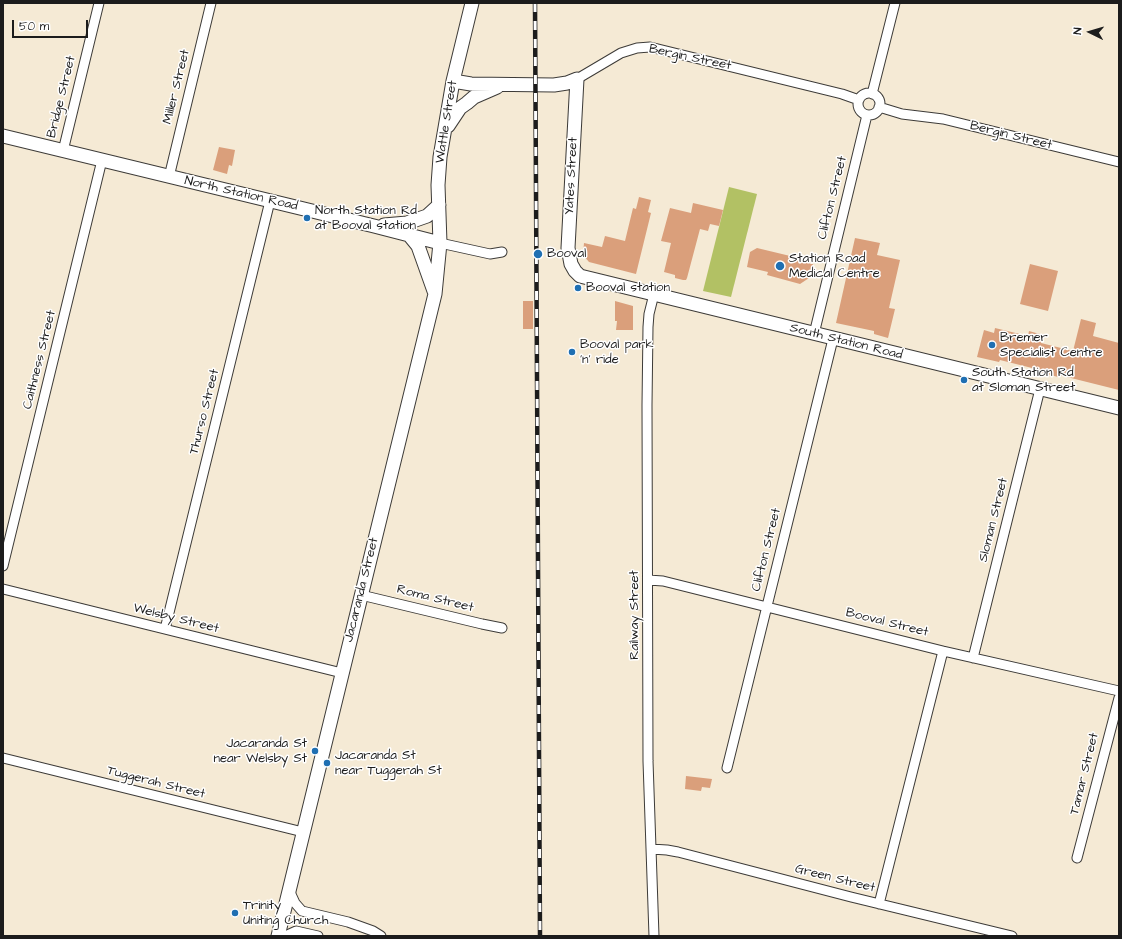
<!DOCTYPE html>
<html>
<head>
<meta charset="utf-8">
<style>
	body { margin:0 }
	#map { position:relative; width:1122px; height:939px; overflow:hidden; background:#f5ead5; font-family:"Architects Daughter",sans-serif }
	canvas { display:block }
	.frame { position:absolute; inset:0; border:4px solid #1c1c1c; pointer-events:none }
	.north { position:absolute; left:1070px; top:12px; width:40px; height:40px; -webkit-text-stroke:3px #fff; paint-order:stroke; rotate:275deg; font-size:11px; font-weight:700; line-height:16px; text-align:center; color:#1c1c1c }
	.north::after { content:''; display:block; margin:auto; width:14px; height:18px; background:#1c1c1c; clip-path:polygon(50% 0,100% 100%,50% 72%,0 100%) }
	.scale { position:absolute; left:12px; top:20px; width:76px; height:18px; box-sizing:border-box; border:2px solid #1c1c1c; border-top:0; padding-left:5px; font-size:12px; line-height:14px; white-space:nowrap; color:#1c1c1c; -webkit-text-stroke:3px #fff; paint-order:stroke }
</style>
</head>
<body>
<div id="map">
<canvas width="1122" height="939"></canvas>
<div class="frame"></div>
<div class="north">N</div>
<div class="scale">50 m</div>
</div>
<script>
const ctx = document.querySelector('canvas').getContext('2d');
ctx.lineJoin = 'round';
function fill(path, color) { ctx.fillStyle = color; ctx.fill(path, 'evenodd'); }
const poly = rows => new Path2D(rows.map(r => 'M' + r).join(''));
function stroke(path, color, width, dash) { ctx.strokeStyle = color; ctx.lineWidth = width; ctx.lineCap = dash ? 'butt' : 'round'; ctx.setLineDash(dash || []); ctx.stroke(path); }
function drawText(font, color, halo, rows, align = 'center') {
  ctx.font = font + ' "Architects Daughter",sans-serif'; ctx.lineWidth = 3; ctx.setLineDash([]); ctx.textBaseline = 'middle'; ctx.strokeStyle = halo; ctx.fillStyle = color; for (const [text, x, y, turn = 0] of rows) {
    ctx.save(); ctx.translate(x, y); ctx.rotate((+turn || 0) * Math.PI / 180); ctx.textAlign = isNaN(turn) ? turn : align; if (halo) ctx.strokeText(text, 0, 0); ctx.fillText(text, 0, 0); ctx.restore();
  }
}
const green = poly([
	[729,187,757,194,731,297,703,291]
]);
const building = poly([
	[219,147,235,150,232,166,229,165,227,174,213,170],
	[639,197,651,200,648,212,651,213,636,274,589,262,583,255,584,243,602,247,605,236,625,241,633,208,636,209],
	[693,203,723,210,719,226,710,224,708,231,700,229,687,278,686,280,683,280,675,278,675,275,664,272,671,243,661,241,670,208,691,213],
	[855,238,880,243,877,255,900,260,889,308,895,309,888,338,874,334,874,331,836,323],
	[757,248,811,261,810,264,813,264,809,278,800,284,767,275,768,272,747,267,750,252],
	[1030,264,1058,271,1048,311,1020,304],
	[523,301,533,301,533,329,523,329],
	[615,301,633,306,633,330,616,330,617,321,615,321],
	[1081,319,1096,323,1093,336,1119,343,1119,390,1059,375,1058,377,1040,372,1040,370,1000,360,999,362,977,357,984,330,994,333,995,328,1028,336,1029,331,1043,335,1041,343,1073,351],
	[686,776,712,779,710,788,702,787,701,791,685,789]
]);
const street = poly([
	[577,79,621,53,637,48,650,47,842,94,859,100],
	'858 104a11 11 0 1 1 22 0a11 11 0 1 1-22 0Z',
	[872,94,895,3],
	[879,107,902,114,943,119,1119,162],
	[63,151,99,3],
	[169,177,211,3],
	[440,243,490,254,502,252],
	[654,294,649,314,648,327,647,405,648,761,654,936],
	[814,334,867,115],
	[3,566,102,160],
	[648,580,663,581,943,651,1119,691],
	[3,589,342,673],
	[361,595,482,624,502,628],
	[165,629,270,201],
	[973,658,1040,389],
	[3,758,303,832],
	[727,768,833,339],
	[651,849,667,850,678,852,851,897,1012,936],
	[1077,858,1119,698],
	[289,890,295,903,302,911,348,922,373,931,381,936],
	[879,904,943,651],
	[285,936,296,931,318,936]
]);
const secondary = poly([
	[453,81,471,84,554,85,567,83,577,79,568,248,571,264,575,271,580,276,1119,408],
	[448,126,460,108,467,103,474,97,497,87],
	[3,136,374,226,440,243],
	[384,225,407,223,427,216,439,205],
	[409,235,418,246,434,291],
	[278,936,435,294,440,243,438,185,440,157,453,81,472,3]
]);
const rail = poly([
	[535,3,540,936]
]);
const markers = [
	[307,218,4,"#1f6fb2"],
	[538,254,5,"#1f6fb2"],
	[780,266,5,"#1f6fb2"],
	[578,288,4,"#1f6fb2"],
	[992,345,4,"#1f6fb2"],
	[572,352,4,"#1f6fb2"],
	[964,380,4,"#1f6fb2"],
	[315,751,4,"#1f6fb2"],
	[327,763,4,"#1f6fb2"],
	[235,913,4,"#1f6fb2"]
];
const streetNames = [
	["Bergin Street",690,58,12],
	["Miller Street",177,87,-76],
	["Bridge Street",62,97,-76],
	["Wattle Street",447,122,-81],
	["Bergin Street",1011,136,14],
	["Yates Street",572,176,-87],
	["North Station Road",241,194,13],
	["Clifton Street",833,198,-76],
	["South Station Road",846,342,14],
	["Caithness Street",40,360,-76],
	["Thurso Street",205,412,-76],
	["Sloman Street",994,520,-76],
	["Clifton Street",767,550,-76],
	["Jacaranda Street",362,590,-76],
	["Roma Street",435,599,14],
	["Railway Street",635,615,-90],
	["Welsby Street",176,619,14],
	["Booval Street",887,623,14],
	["Tamar Street",1085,774,-76],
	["Tuggerah Street",156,783,14],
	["Green Street",835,879,14]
];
const poiNames = [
	["North Station Rd",315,211],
	["at Booval station",315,226],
	["Booval",547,254],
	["Station Road",789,259],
	["Medical Centre",789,274],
	["Booval station",586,288],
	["Bremer",1000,338],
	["Specialist Centre",1000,353],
	["Booval park",580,345],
	["'n' ride",580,360],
	["South Station Rd",972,373],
	["at Sloman Street",972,388],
	["Jacaranda St",307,744,"right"],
	["near Welsby St",307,759,"right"],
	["Jacaranda St",335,756],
	["near Tuggerah St",335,771],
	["Trinity",243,906],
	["Uniting Church",243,921]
];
fill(green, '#b2c164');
fill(building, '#da9f7b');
stroke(street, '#3d3b38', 11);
stroke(secondary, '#3d3b38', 15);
stroke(street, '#fff', 9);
stroke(secondary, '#fff', 13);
stroke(rail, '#1c1c1c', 4.5);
stroke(rail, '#fff', 3, [9]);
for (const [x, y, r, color] of markers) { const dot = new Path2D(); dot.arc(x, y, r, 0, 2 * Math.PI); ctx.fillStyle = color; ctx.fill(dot); stroke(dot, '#fff', 1.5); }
drawText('13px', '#1c1c1c', '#fff', streetNames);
drawText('13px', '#1c1c1c', '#fff', poiNames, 'left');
</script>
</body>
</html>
